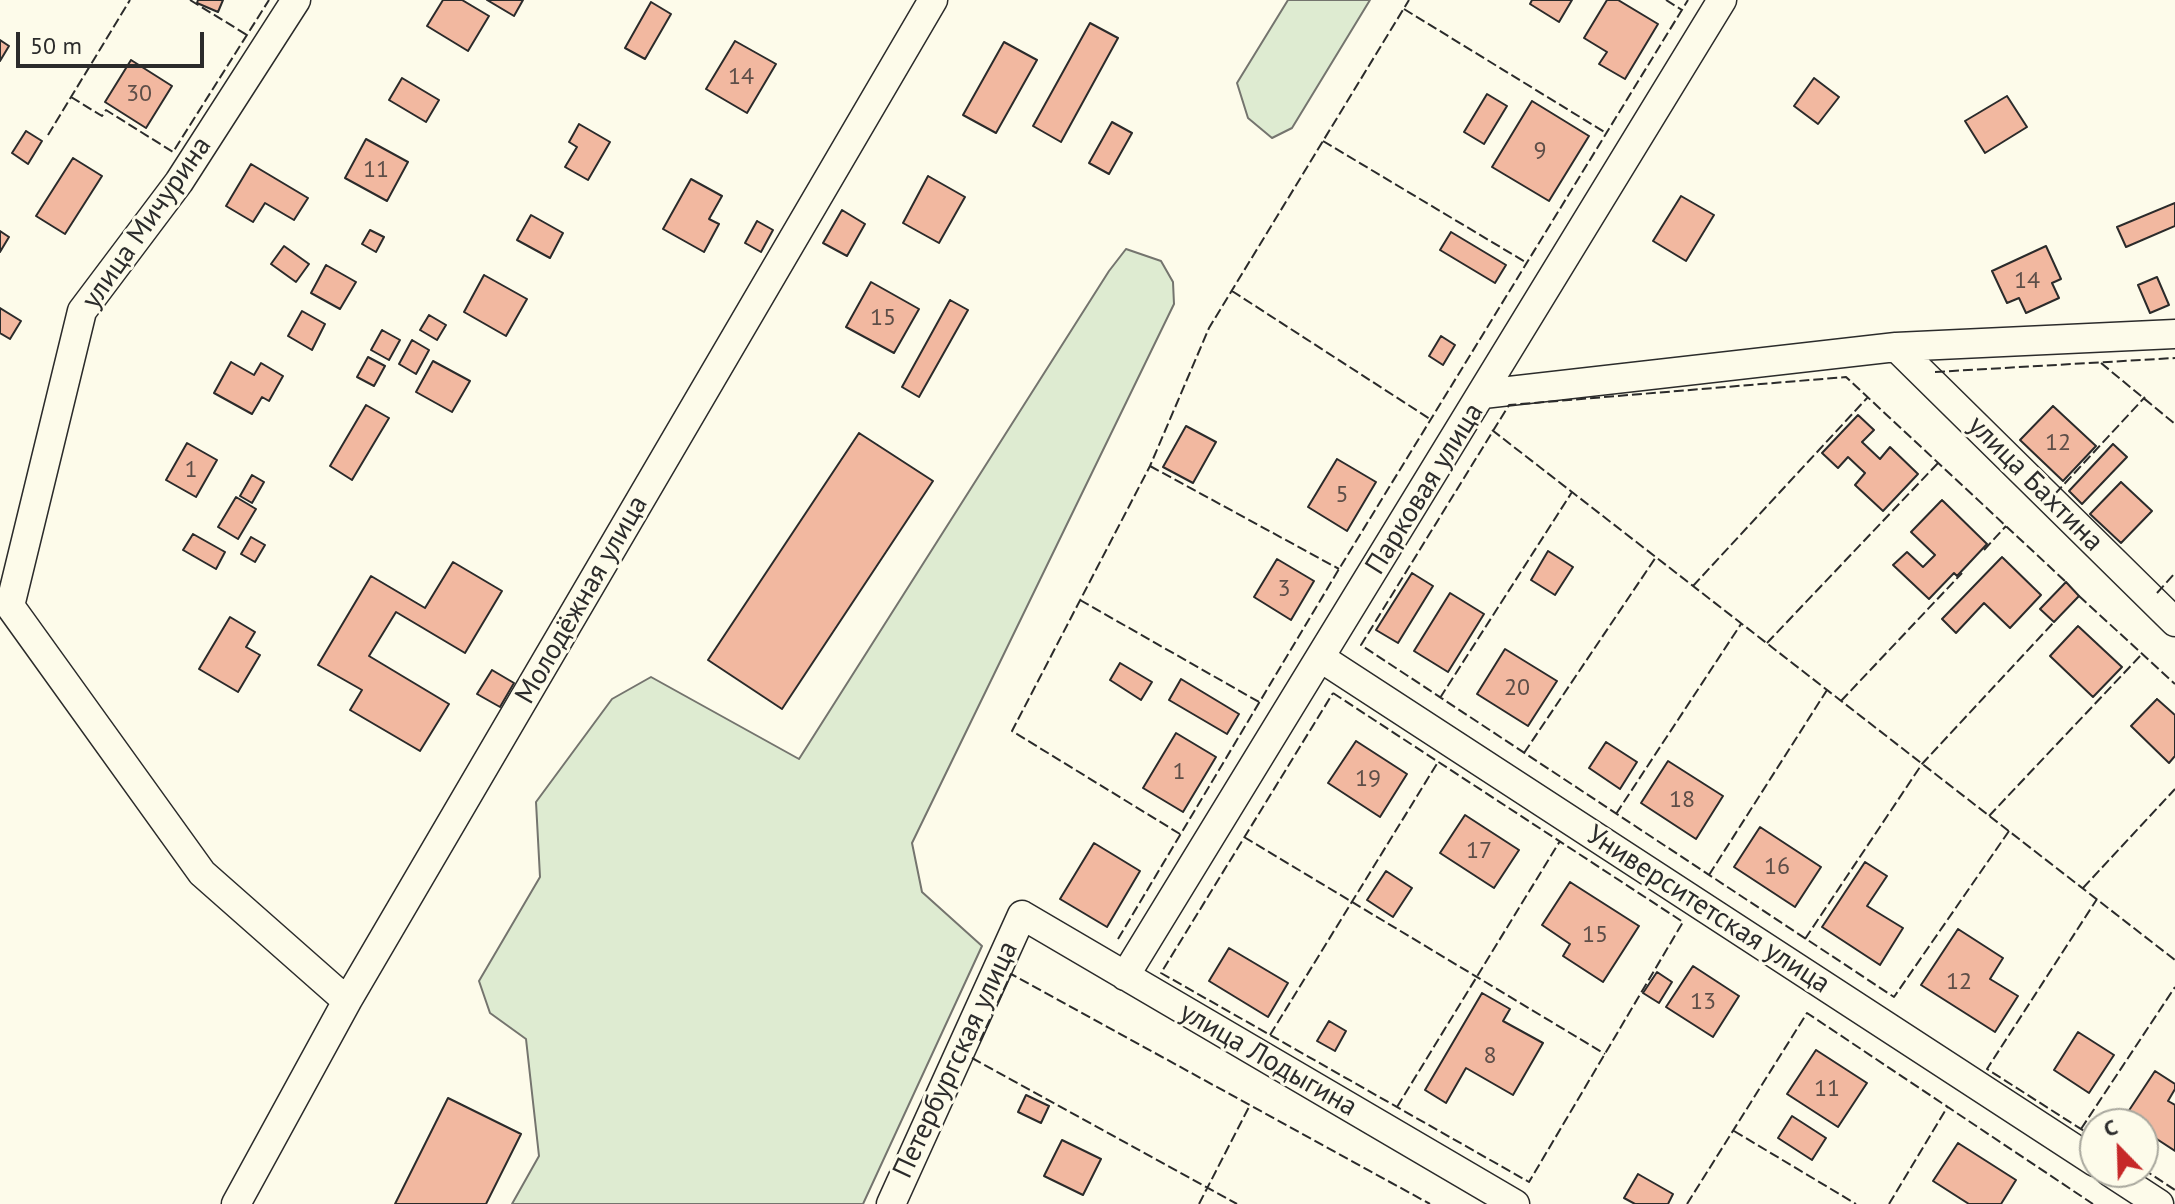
<!DOCTYPE html>
<html>
<head>
<meta charset="utf-8">
<style>
	body { margin:0 }
	#map { position:relative; width:2175px; height:1204px; overflow:hidden; background:#fdfbea; font-family:"PT Sans",sans-serif }
	canvas { display:block }
	.north { position:absolute; left:2079px; top:1108px; width:80px; height:80px; box-sizing:border-box; background:#fdfbea; border:2px solid #a9a89e; border-radius:50%; rotate:337deg; font-size:22px; font-weight:700; line-height:32px; text-align:center; color:#2b2b2b }
	.north::after { content:''; display:block; margin:auto; width:28px; height:36px; background:#c62828; clip-path:polygon(50% 0,100% 100%,50% 72%,0 100%) }
	.scale { position:absolute; left:16px; top:32px; width:188px; height:36px; box-sizing:border-box; border:4px solid #2b2b2b; border-top:0; padding-left:10px; font-size:24px; line-height:28px; white-space:nowrap; color:#2b2b2b; -webkit-text-stroke:6px #fdfbea; paint-order:stroke }
</style>
</head>
<body>
<div id="map">
<canvas width="2175" height="1204"></canvas>
<div class="north">С</div>
<div class="scale">50 m</div>
</div>
<script>
const ctx = document.querySelector('canvas').getContext('2d');
ctx.lineJoin = 'round';
function fill(path, color) { ctx.fillStyle = color; ctx.fill(path, 'evenodd'); }
const poly = rows => new Path2D(rows.map(r => 'M' + r).join(''));
function stroke(path, color, width, dash) { ctx.strokeStyle = color; ctx.lineWidth = width; ctx.lineCap = dash ? 'butt' : 'round'; ctx.setLineDash(dash || []); ctx.stroke(path); }
function drawText(font, color, halo, rows, align = 'center') {
  ctx.font = font + ' "PT Sans",sans-serif'; ctx.lineWidth = 6; ctx.setLineDash([]); ctx.textBaseline = 'middle'; ctx.strokeStyle = halo; ctx.fillStyle = color; for (const [text, x, y, turn = 0] of rows) {
    ctx.save(); ctx.translate(x, y); ctx.rotate((+turn || 0) * Math.PI / 180); ctx.textAlign = isNaN(turn) ? turn : align; if (halo) ctx.strokeText(text, 0, 0); ctx.fillText(text, 0, 0); ctx.restore();
  }
}
const green = poly([
	[1288,0,1370,0,1292,128,1272,138,1248,118,1237,83,1288,0],
	[1126,249,1161,261,1173,282,1174,304,912,843,922,892,982,946,863,1204,512,1204,539,1156,526,1039,490,1013,479,981,540,877,536,802,612,699,651,677,799,759,1109,271,1126,249]
]);
const building = poly([
	[198,0,223,0,218,12,197,3,198,0],
	[443,0,462,0,489,16,468,51,427,26,443,0],
	[487,0,523,0,514,16,487,0],
	[1532,0,1572,0,1559,22,1530,4,1532,0],
	[1607,0,1618,0,1658,24,1625,79,1599,64,1607,52,1584,38,1607,0],
	[651,2,671,14,645,59,625,48,651,2],
	[1090,23,1118,38,1061,142,1033,126,1090,23],
	[0,40,9,46,0,61,0,40],
	[735,41,776,64,747,113,706,89,735,41],
	[1004,42,1037,60,996,133,963,115,1004,42],
	[131,60,172,86,146,128,105,102,131,60],
	[402,78,439,100,426,122,389,100,402,78],
	[1814,78,1839,97,1818,124,1794,106,1814,78],
	[1487,94,1507,106,1484,144,1464,132,1487,94],
	[2007,96,2027,127,1985,153,1965,121,2007,96],
	[1532,101,1589,136,1549,201,1492,167,1532,101],
	[1112,122,1132,133,1109,174,1089,163,1112,122],
	[579,124,610,142,588,180,565,167,577,147,569,142,579,124],
	[26,131,42,141,28,164,12,153,26,131],
	[366,139,408,162,387,201,345,178,366,139],
	[73,158,102,176,65,234,36,216,73,158],
	[251,164,308,198,294,220,265,203,253,222,226,206,251,164],
	[928,176,965,197,939,243,903,223,928,176],
	[691,179,722,196,709,219,719,224,704,252,663,229,691,179],
	[1681,196,1714,215,1686,261,1653,241,1681,196],
	[2175,203,2175,226,2126,247,2117,227,2175,203],
	[842,210,865,224,847,256,823,243,842,210],
	[531,215,563,233,550,258,517,240,531,215],
	[757,221,773,230,761,252,745,243,757,221],
	[370,230,384,237,376,252,362,244,370,230],
	[0,231,9,237,0,252,0,231],
	[1451,232,1506,265,1495,283,1440,250,1451,232],
	[284,246,309,264,296,282,271,264,284,246],
	[2046,246,2061,279,2052,283,2059,298,2026,313,2019,298,2007,303,1992,271,2046,246],
	[326,265,356,282,340,309,311,293,326,265],
	[484,275,527,299,506,336,464,312,484,275],
	[2157,277,2169,305,2150,313,2138,285,2157,277],
	[871,282,919,309,894,353,846,327,871,282],
	[950,300,968,310,919,397,902,387,950,300],
	[0,308,21,321,10,339,0,333,0,308],
	[302,311,325,324,312,350,288,336,302,311],
	[429,315,446,325,437,340,420,330,429,315],
	[382,330,400,340,389,360,371,350,382,330],
	[1441,336,1455,345,1443,365,1429,356,1441,336],
	[412,340,429,350,416,374,399,364,412,340],
	[368,357,385,366,374,386,357,377,368,357],
	[433,361,470,381,452,412,416,392,433,361],
	[231,362,254,375,261,363,283,376,269,401,262,397,252,414,214,393,231,362],
	[366,405,389,418,352,480,330,466,366,405],
	[2053,406,2096,446,2063,481,2020,440,2053,406],
	[1858,415,1874,430,1862,442,1880,459,1890,447,1918,474,1883,511,1855,485,1865,473,1848,457,1838,468,1822,453,1858,415],
	[1186,426,1216,442,1193,483,1163,467,1186,426],
	[859,433,933,481,782,709,708,660,859,433],
	[187,443,217,460,196,497,166,480,187,443],
	[2113,444,2127,457,2082,504,2069,491,2113,444],
	[1337,459,1376,482,1347,531,1308,507,1337,459],
	[252,475,264,482,252,503,240,496,252,475],
	[2121,482,2152,511,2121,543,2090,514,2121,482],
	[236,497,256,509,238,539,218,527,236,497],
	[1942,500,1987,544,1957,576,1954,573,1929,599,1893,565,1907,552,1923,567,1935,555,1911,532,1942,500],
	[193,534,225,552,216,569,183,550,193,534],
	[251,537,265,545,255,562,241,554,251,537],
	[1548,551,1573,567,1555,595,1531,580,1548,551],
	[2002,557,2041,595,2010,628,1984,603,1956,633,1942,619,2002,557],
	[1277,559,1314,581,1291,620,1254,597,1277,559],
	[453,562,502,591,465,653,396,612,369,656,449,704,420,751,350,710,362,690,318,665,371,576,425,608,453,562],
	[1412,573,1433,586,1398,643,1376,630,1412,573],
	[2066,582,2079,596,2054,622,2040,609,2066,582],
	[1450,593,1484,614,1448,672,1414,651,1450,593],
	[230,617,255,632,246,647,260,655,238,692,199,669,230,617],
	[2078,626,2122,667,2093,697,2050,656,2078,626],
	[1505,649,1557,681,1528,726,1477,694,1505,649],
	[1120,663,1152,682,1141,700,1110,680,1120,663],
	[492,670,514,683,500,707,477,694,492,670],
	[1181,679,1239,714,1227,734,1169,700,1181,679],
	[2157,699,2175,715,2175,756,2169,763,2131,726,2157,699],
	[1176,733,1216,757,1183,812,1143,788,1176,733],
	[1356,741,1407,774,1380,817,1328,783,1356,741],
	[1606,742,1637,762,1620,789,1589,768,1606,742],
	[1668,761,1723,796,1696,839,1641,803,1668,761],
	[1465,815,1519,850,1494,888,1440,853,1465,815],
	[1760,827,1821,867,1795,907,1734,867,1760,827],
	[1094,843,1140,871,1107,927,1060,899,1094,843],
	[1865,862,1887,876,1867,906,1903,928,1880,965,1822,927,1865,862],
	[1386,871,1412,888,1393,917,1367,900,1386,871],
	[1570,882,1639,926,1603,982,1563,956,1570,944,1542,925,1570,882],
	[1958,929,2003,958,1990,979,2018,996,1995,1032,1921,985,1958,929],
	[1229,948,1288,983,1268,1017,1209,981,1229,948],
	[1693,966,1739,996,1713,1037,1666,1007,1693,966],
	[1657,972,1672,982,1659,1003,1643,993,1657,972],
	[1482,993,1510,1009,1503,1021,1543,1043,1513,1095,1466,1068,1446,1103,1425,1090,1482,993],
	[1329,1021,1346,1031,1335,1051,1317,1041,1329,1021],
	[2078,1032,2114,1055,2089,1093,2054,1070,2078,1032],
	[1816,1050,1867,1083,1838,1127,1787,1094,1816,1050],
	[2155,1071,2175,1084,2175,1089,2168,1101,2175,1105,2175,1151,2143,1130,2143,1124,2133,1124,2124,1118,2155,1071],
	[1026,1095,1049,1106,1041,1123,1018,1112,1026,1095],
	[448,1098,521,1134,486,1204,395,1204,448,1098],
	[1792,1116,1826,1138,1812,1160,1778,1138,1792,1116],
	[1062,1140,1101,1159,1083,1195,1044,1176,1062,1140],
	[1958,1143,2016,1180,2001,1204,1969,1204,1933,1181,1958,1143],
	[1638,1174,1673,1194,1668,1204,1635,1204,1624,1198,1638,1174]
]);
const minor = poly([
	[296,0,179,182,82,311,10,606,202,873,347,1001],
	[1896,347,2175,622],
	[1483,394,1896,347,2175,334],
	[1321,658,2095,1162],
	[1125,976,1722,0],
	[2110,1172,2159,1204],
	[236,1204,347,1001,933,0],
	[891,1204,1022,915,1515,1204]
]);
const fence = poly([
	[190,0,247,35],
	[1666,0,1682,10],
	[1404,9,1606,133],
	[71,97,102,116,106,110,173,152,269,0],
	[48,135,130,0],
	[1323,141,1527,263],
	[1232,291,1430,419],
	[2101,363,2175,424],
	[1935,372,2175,358],
	[1492,430,2175,960],
	[1150,466,1339,569],
	[2055,494,2145,397],
	[1984,550,2006,526],
	[1693,586,1868,397],
	[2157,593,2175,573],
	[2079,596,2175,684],
	[1080,600,1259,702],
	[1767,643,1938,463],
	[1333,693,1683,922,1529,1182,1161,973,1333,693],
	[1440,698,1572,492],
	[1841,701,1962,573],
	[1524,753,1656,557],
	[1616,814,1741,624],
	[1989,816,2142,654],
	[2009,831,1894,997,1361,645,1509,405,1846,377,2066,582],
	[1180,834,1012,731,1150,466,1209,328,1409,0],
	[1244,837,1605,1054],
	[1709,875,1827,690],
	[2083,888,2175,789],
	[1118,939,1339,569,1688,0],
	[1805,939,1922,764,2054,622],
	[1270,1035,1438,762],
	[980,1041,1011,974,1430,1204],
	[972,1058,1237,1204],
	[1397,1107,1560,841],
	[2081,1129,2175,987],
	[1734,1131,1856,1204],
	[2095,1138,1987,1069,2097,899],
	[2143,1169,2175,1190],
	[1199,1204,1250,1105],
	[1687,1204,1807,1013,2093,1204],
	[1889,1204,1948,1106]
]);
const numberNames = [
	["14",741,77],
	["30",139,94],
	["9",1540,151],
	["11",376,170],
	["14",2027,281],
	["15",883,318],
	["12",2058,443],
	["1",191,470],
	["5",1342,495],
	["3",1284,589],
	["20",1517,688],
	["1",1179,772],
	["19",1368,779],
	["18",1682,800],
	["17",1479,851],
	["16",1777,867],
	["15",1595,935],
	["12",1959,982],
	["13",1703,1002],
	["8",1490,1056],
	["11",1827,1089]
];
const streetNames = [
	["улица Мичурина",147,223,-55],
	["улица Бахтина",2035,484,45],
	["Парковая улица",1425,489,-58],
	["Молодёжная улица",582,600,-60],
	["Университетская улица",1708,910,33],
	["Петербургская улица",956,1060,-65],
	["улица Лодыгина",1268,1060,30]
];
fill(green, '#deebd1');
stroke(green, '#74746e', 2);
fill(building, '#f2b8a0');
stroke(building, '#2b2b2b', 2);
stroke(minor, '#2b2b2b', 31);
stroke(minor, '#fdfbea', 28);
stroke(fence, '#2b2b2b', 2, [10, 4]);
drawText('24px', '#5d4e48', null, numberNames);
drawText('28px', '#2b2b2b', '#fdfbea', streetNames);
</script>
</body>
</html>
